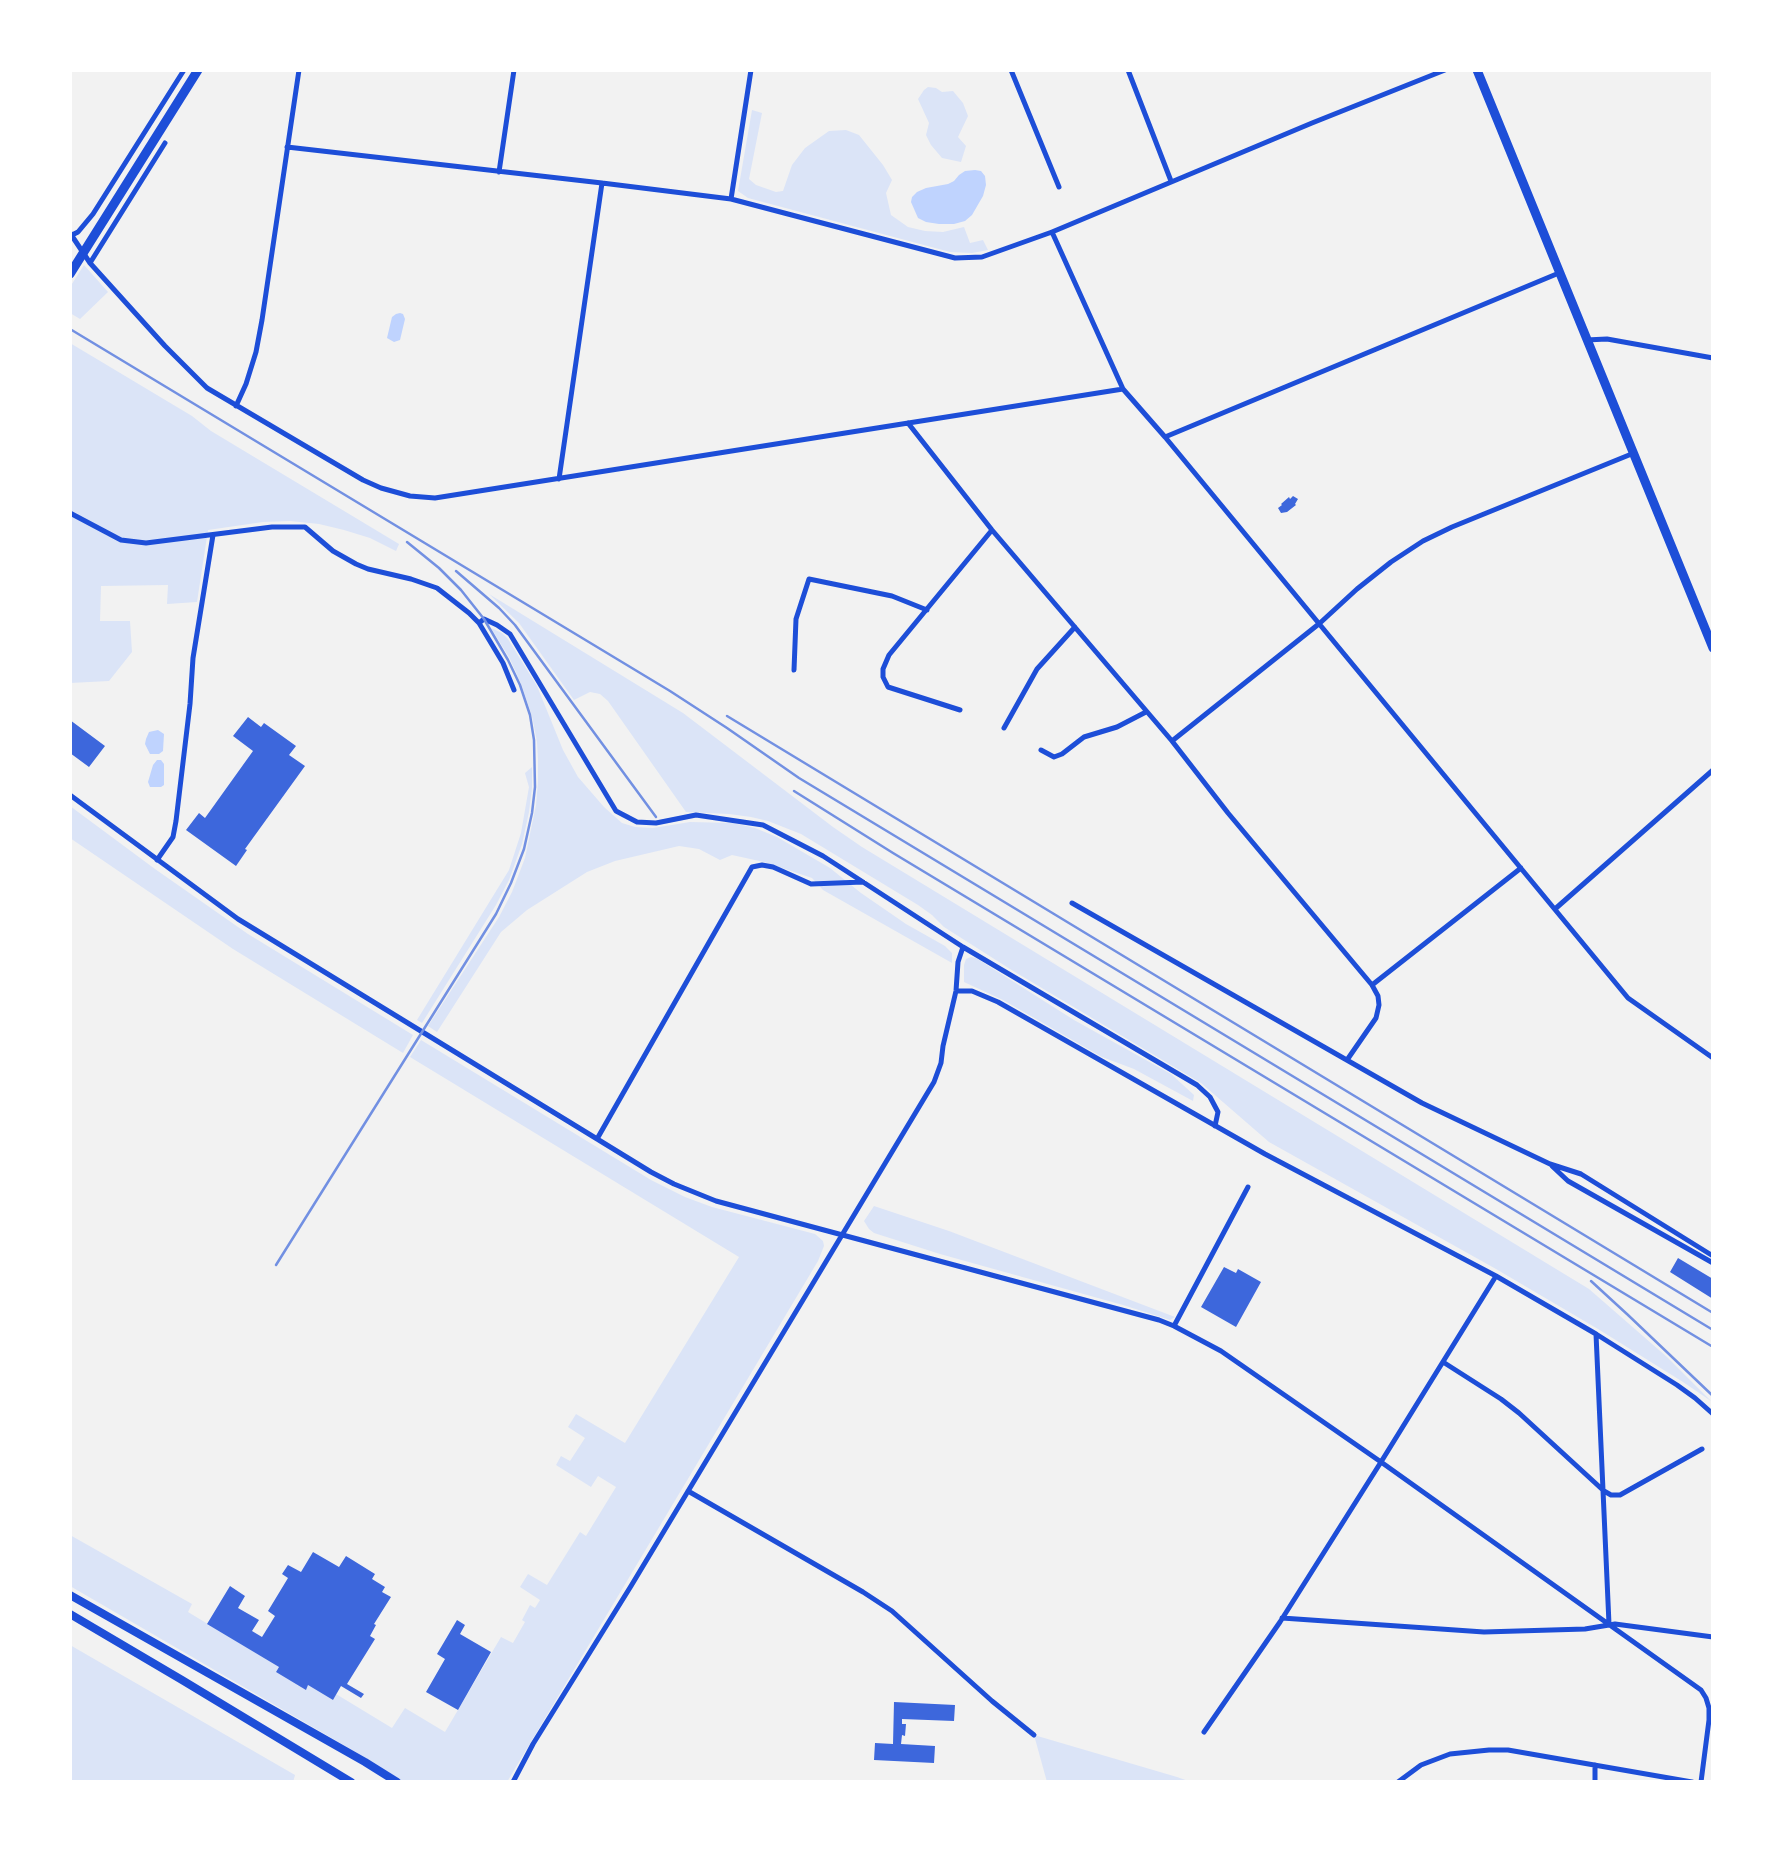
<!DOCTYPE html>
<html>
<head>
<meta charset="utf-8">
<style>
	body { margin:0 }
	#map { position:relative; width:1783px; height:1852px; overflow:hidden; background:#f2f2f2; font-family:Jost,sans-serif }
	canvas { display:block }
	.frame { position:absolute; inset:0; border:72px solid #fff; pointer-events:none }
</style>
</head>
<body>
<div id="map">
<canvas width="1783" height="1852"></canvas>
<div class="frame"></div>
</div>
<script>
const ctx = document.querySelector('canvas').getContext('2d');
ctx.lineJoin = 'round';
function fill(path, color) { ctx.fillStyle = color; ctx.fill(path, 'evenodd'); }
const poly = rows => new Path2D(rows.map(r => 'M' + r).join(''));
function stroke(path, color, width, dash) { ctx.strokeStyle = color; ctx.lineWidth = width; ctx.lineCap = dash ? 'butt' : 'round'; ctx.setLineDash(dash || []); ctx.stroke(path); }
const green = poly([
	[928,87,936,88,942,92,953,91,963,103,968,116,958,137,966,146,961,162,942,158,931,145,926,135,929,123,918,99,924,90],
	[752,110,762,113,749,179,756,185,776,192,783,191,792,165,805,148,829,131,846,130,859,135,883,165,892,180,886,193,891,215,908,227,925,231,943,232,964,227,970,243,983,240,988,250,972,253,950,252,748,198,738,191],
	[84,265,108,292,80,319,70,313,70,287],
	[70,343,192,416,211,431,399,544,396,551,370,538,344,530,319,524,290,521,263,522,208,530,197,602,167,604,168,585,101,586,100,621,130,621,132,652,109,681,70,683],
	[489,594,683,713,833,827,862,847,1589,1289,1667,1357,1711,1401,1683,1382,1598,1329,1496,1269,1269,1142,1201,1083,1010,969,944,927,932,915,918,905,801,834,768,821,751,817,729,814,686,812,608,701,600,694,590,692,574,700,519,623],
	[491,628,502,633,508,639,537,686,563,750,578,777,604,807,622,823,635,827,653,828,690,822,733,823,755,828,777,837,830,868,861,893,906,924,945,946,952,953,952,963,823,890,812,878,764,862,732,855,720,860,699,849,679,846,615,861,587,872,527,910,501,932,437,1032,428,1026,499,917,512,892,525,858,536,805,538,782,538,760,537,742,532,716,522,686,510,659],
	[532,767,532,788,529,812,522,844,509,880,496,905,422,1023,417,1020,509,870,521,833,529,787,525,773],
	[70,806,155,869,248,934,413,1035,403,1053,233,949,70,838],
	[971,957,976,958,1074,1020,1171,1074,1194,1095,1193,1101,1134,1069,1102,1057,1003,1000,964,982,964,965,966,959],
	[421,1040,651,1180,685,1197,712,1207,815,1234,823,1241,824,1246,818,1261,507,1782,404,1782,373,1762,70,1586,70,1535,192,1604,188,1612,279,1667,276,1672,306,1689,308,1685,333,1700,336,1694,392,1728,405,1708,445,1732,501,1637,513,1643,525,1622,522,1620,530,1605,535,1608,540,1600,520,1587,528,1574,547,1585,580,1532,586,1536,616,1487,598,1476,591,1487,556,1465,561,1456,570,1461,585,1438,568,1427,576,1414,625,1443,739,1257,410,1057],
	[874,1206,949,1231,1175,1317,1170,1320,1123,1305,940,1254,874,1233,869,1229,864,1221],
	[70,1645,295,1775,293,1782,70,1782],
	[1034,1735,1177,1777,1191,1782,1047,1782]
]);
const water = poly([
	[975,170,981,171,985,176,986,185,983,196,972,215,965,221,954,224,939,224,926,222,918,218,911,202,912,197,917,192,926,188,948,184,954,181,959,175,965,171],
	[400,313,403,314,405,319,400,340,394,342,387,338,392,317,396,314],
	[158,730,164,734,163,751,159,754,150,754,145,744,146,739,149,732],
	[157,760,161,760,164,764,164,785,161,787,150,787,148,782,153,765]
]);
const building = poly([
	[1293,496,1298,499,1295,504,1296,505,1287,512,1281,513,1278,508,1282,505,1281,504,1289,497,1290,499],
	[248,717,261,727,264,723,296,746,289,755,305,766,245,849,247,850,236,866,186,830,199,813,205,818,253,751,233,736],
	[70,720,105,746,89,767,70,753],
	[1678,1258,1713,1279,1713,1299,1670,1272],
	[1224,1267,1236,1273,1238,1269,1261,1282,1236,1327,1201,1307],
	[313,1552,339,1567,346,1556,375,1574,372,1579,385,1587,382,1592,391,1597,374,1624,376,1625,370,1636,375,1639,347,1684,364,1694,361,1698,341,1686,333,1700,308,1685,306,1690,276,1672,279,1667,207,1624,230,1586,245,1596,238,1608,259,1620,252,1631,262,1637,275,1616,268,1611,288,1578,282,1574,288,1565,301,1572],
	[457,1620,465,1625,460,1634,491,1652,458,1710,426,1692,445,1659,437,1654],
	[894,1702,955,1705,954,1721,902,1719,902,1724,906,1724,905,1736,902,1735,901,1744,935,1746,934,1763,874,1760,875,1743,893,1744]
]);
const minor = poly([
	[1011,70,1059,187],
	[1128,70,1171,181],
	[287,147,602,183,731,199,955,258,982,257,1052,232,1312,123,1445,70],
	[499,172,514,70],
	[731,199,751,70],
	[1052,232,1123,389,1165,437,1628,998,1713,1058],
	[70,233,90,263,165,346,207,388,363,480,381,488,410,496,435,498,1123,389],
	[72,235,78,232,93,214,184,70],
	[90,263,165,143],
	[1586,340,1607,339,1713,358],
	[236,406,246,384,256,352,262,320,299,70],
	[908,423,992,530,1172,741,1228,813,1372,985,1378,996,1379,1005,1376,1018,1347,1060],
	[1165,437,1559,273],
	[559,479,602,183],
	[70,513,121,540,146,543,272,527,305,527,333,551,356,564,368,569,411,579,437,588,469,613,479,623,503,663,514,690],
	[479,623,484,619,497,625,510,634,616,811,637,822,656,823,696,815,763,825,823,856,963,947,958,962,956,991,943,1046,941,1063,934,1082,631,1586,533,1744,513,1782],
	[794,670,796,619,809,579,892,596,927,610],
	[960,710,888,687,883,677,883,669,889,655,992,530],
	[1004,728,1037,669,1075,627],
	[1172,741,1320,623,1357,589,1391,562,1423,541,1452,527,1634,453],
	[1041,750,1054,757,1062,754,1084,737,1117,727,1146,712],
	[70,795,238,919,651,1172,674,1184,716,1201,1159,1320,1174,1326,1221,1351,1381,1462,1701,1690,1706,1698,1709,1708,1709,1720,1701,1782],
	[157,860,173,837,176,821,190,704,193,658,213,535],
	[1072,903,1422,1103,1550,1164,1581,1174,1713,1256],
	[1555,909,1713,770],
	[963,947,1197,1085,1210,1097,1218,1112,1215,1126],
	[1372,985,1521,868],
	[956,991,972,991,998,1002,1265,1154,1496,1276,1596,1334,1677,1385,1695,1398,1713,1414],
	[597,1139,752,867,762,865,773,867,811,884,863,882],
	[1552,1166,1568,1181,1713,1263],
	[1174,1326,1248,1187],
	[1596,1334,1609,1624],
	[1443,1362,1501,1399,1519,1413,1604,1491,1611,1495,1620,1495,1702,1449],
	[688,1491,863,1592,892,1611,992,1701,1034,1735],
	[1282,1618,1484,1632,1585,1629,1615,1624,1713,1637],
	[1204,1732,1280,1622,1381,1462,1496,1276],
	[1398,1782,1421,1765,1450,1754,1489,1750,1508,1750,1692,1782],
	[1595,1782,1595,1765]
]);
const secondary = poly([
	[70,1595,365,1762,397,1782],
	[70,1614,182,1680,351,1782]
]);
const primary = poly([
	[1477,70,1713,648],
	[70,274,198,70]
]);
const rail = poly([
	[70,329,670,691,727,728,799,778,1713,1330],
	[456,571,499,608,515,625,656,817],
	[727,716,1713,1313],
	[794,791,893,853,1713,1347],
	[276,1265,496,914,511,883,524,849,532,813,535,787,534,740,530,715,520,685,508,660,484,619,461,590,439,568,407,542],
	[1591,1281,1628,1315,1713,1396]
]);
fill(green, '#dbe4f7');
fill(water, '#bfd3fe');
fill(building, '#3d67dc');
stroke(minor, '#1d4ed8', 5);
stroke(secondary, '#1d4ed8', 8);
stroke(primary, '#1d4ed8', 9);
stroke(rail, '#7290e2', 2.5);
</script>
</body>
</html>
